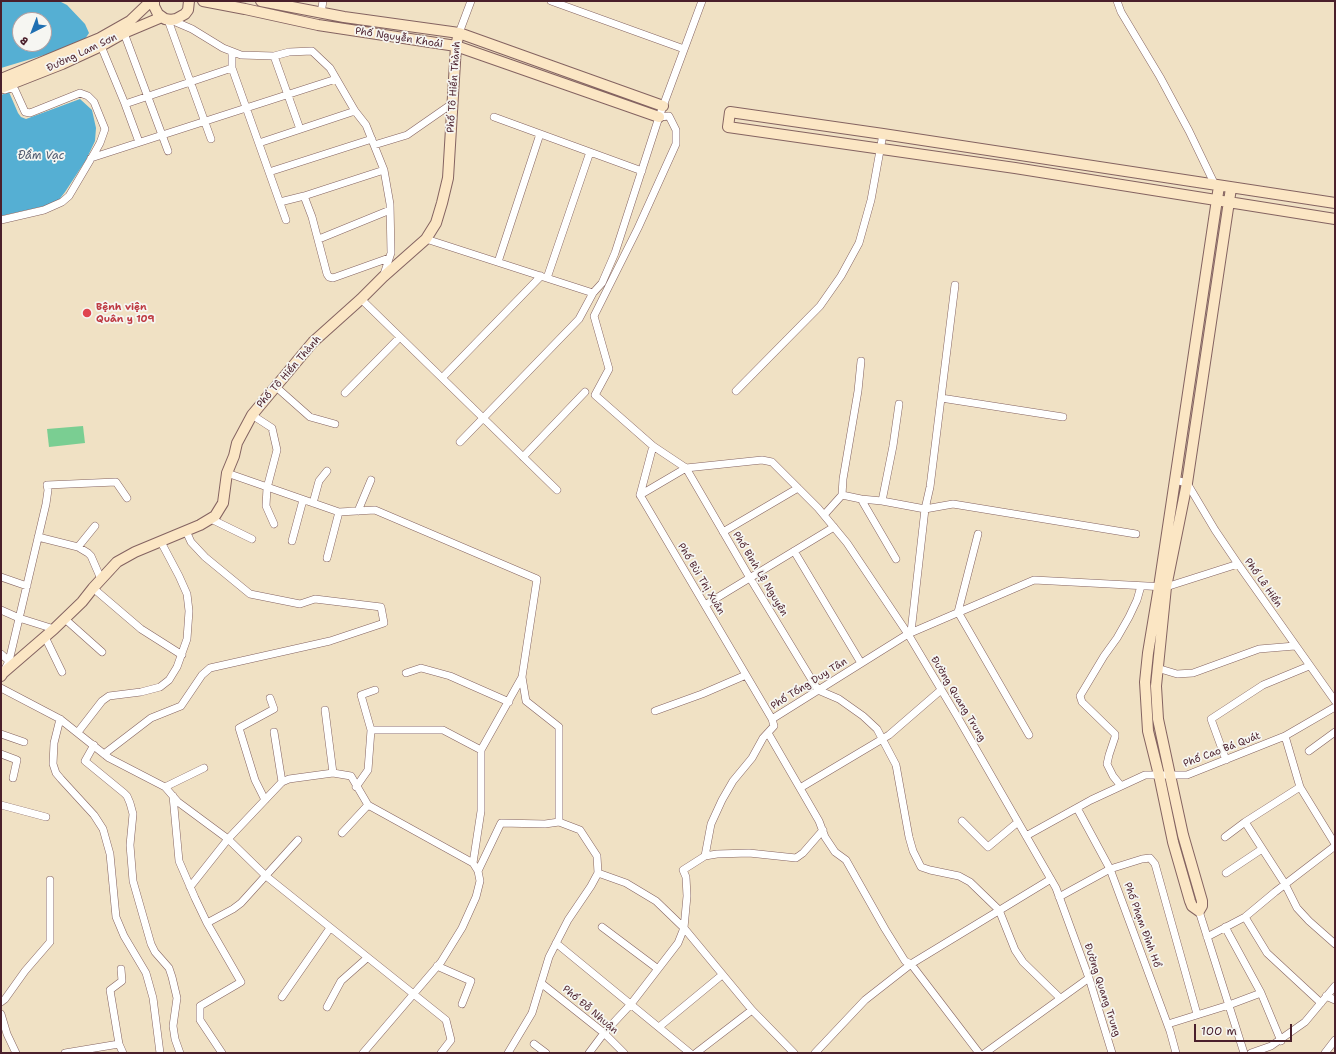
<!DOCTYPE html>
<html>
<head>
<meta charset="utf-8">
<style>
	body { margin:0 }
	#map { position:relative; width:1336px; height:1054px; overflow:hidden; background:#f0e1c4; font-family:"Shantell Sans",sans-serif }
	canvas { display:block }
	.frame { position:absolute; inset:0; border:2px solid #4a1f2b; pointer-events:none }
	.north { position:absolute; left:12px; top:12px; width:40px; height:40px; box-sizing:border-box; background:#f6f6f2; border:1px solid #b1a0a2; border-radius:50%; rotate:222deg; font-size:11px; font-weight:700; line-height:16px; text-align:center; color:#4a1f2b }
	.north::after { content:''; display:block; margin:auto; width:14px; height:18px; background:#1f6fb2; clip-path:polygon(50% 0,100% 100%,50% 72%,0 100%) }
	.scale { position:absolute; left:1194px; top:1024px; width:98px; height:18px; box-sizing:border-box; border:2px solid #4a1f2b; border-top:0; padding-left:5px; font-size:12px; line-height:14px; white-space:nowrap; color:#4a1f2b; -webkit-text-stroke:3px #f6f6f2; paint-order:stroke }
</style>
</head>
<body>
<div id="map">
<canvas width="1336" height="1054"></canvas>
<div class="frame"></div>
<div class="north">B</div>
<div class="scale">100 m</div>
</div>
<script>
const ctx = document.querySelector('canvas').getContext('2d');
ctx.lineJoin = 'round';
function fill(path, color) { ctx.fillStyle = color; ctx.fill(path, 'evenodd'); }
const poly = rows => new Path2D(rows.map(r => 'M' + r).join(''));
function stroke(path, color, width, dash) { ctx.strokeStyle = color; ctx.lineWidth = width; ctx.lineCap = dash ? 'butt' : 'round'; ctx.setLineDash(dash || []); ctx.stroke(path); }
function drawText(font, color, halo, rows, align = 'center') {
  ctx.font = font + ' "Shantell Sans",sans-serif'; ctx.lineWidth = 3.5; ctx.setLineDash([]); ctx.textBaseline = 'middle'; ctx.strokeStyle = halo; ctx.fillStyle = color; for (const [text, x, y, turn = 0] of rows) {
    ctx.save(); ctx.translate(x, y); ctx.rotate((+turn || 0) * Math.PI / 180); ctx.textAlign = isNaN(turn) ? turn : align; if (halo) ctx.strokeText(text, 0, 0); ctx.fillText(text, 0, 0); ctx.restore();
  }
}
const green = poly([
	[83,426,85,443,49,447,47,429]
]);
const water = poly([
	[1,1,59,1,67,5,85,24,89,33,85,39,74,46,1,68],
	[20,20,44,20,44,44,20,44],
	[9,92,18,113,21,117,26,119,80,99,92,110,96,128,95,141,86,160,65,192,58,201,53,204,1,216,1,95]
]);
const street = poly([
	[551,1,684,49],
	[1117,1,1121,12,1160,77,1189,131,1215,185],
	[321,13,323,1],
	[168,20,211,139],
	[171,20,192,29,223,48,241,55,274,56,289,52,312,51,330,68,355,111,366,125,384,170,390,204,391,253,383,277],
	[124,33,168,151],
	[459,33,471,1],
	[101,46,125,104,139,142],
	[232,52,232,68,286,220],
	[274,56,300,129],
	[125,104,232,68],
	[494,117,642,171],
	[659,117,669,116,676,130,676,144,638,228,594,316,609,369,595,395,653,446,686,468,750,578,818,690,839,699,863,716,877,729,896,765,909,837,913,851,921,867,930,870,959,876,970,882,999,910,1015,950,1023,962,1060,998],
	[259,143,355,111],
	[374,145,407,135,453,103],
	[91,158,336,79],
	[269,172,372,139],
	[304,196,312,217,327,274,329,277,333,278,389,258],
	[280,202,304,196,384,170],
	[1,220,44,210,62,202,69,196,95,152,100,143,105,129,94,102,88,96,80,93,30,113,25,112,15,90,11,88,5,90],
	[319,239,390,210],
	[426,239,593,293],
	[498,262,540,134],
	[547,278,590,152],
	[361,299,557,490],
	[442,378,541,276],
	[275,386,310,417,335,424],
	[736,391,820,306,841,276,859,243,871,200,883,134],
	[345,393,400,337],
	[941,398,1063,417],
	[252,415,272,428,277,450,267,488,266,506,274,524],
	[460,442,579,319,593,293,602,283,615,253,659,117,702,1],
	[523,457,585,392],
	[227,473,339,512,375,510,537,579,522,677,526,701,559,727,559,822],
	[1175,480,1187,483,1215,530,1238,564,1335,701],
	[640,495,653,446],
	[842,495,861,499],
	[882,501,925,509,953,504,1136,534],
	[313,503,319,481,327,471],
	[358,511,371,480],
	[824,515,842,495,843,479,858,391,861,361],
	[211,519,252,539],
	[723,532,798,488],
	[978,534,958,612,1029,735],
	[38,537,78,547,88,553,91,556,101,579],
	[292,541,303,500],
	[78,547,95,526],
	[794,551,861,663],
	[327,558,339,512],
	[896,559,861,499,882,501,893,446,899,404],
	[1,577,27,586],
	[93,588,141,629,182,655],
	[705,605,834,527],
	[1,610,19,618,54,629],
	[65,619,102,652],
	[911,632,925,509,930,487,955,285],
	[45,637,62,672],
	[1,654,9,661],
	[1157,668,1177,674,1193,673,1259,649,1295,646],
	[5,669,9,661,46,504,48,490,47,485,116,482,127,498],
	[406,673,421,668,450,676,509,702],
	[1,688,60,719,109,758,165,787,178,802,228,839,266,876,446,1020,451,1040,441,1053],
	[325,710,333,773],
	[655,711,702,694,746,675],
	[60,719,54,743,53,764,56,773,61,779,94,815,103,829,110,854,116,917,124,936,146,973,153,998,160,1053],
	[772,719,908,634,1034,580,1166,587,1238,564],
	[371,730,443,730,481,750],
	[78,732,102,701,109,696,141,692,160,687,169,680,177,667,187,639,189,611,187,594,179,576,161,542],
	[274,732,282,782],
	[768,733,819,821,825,837,835,852,846,860,885,929,905,961,911,964,979,1053],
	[1,734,24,742],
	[1285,736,1300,787,1335,844],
	[94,745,85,761,124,793,127,796,130,803,133,814,130,845,133,881,151,944,155,952,169,968,172,977,177,998,173,1026,175,1039,180,1053],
	[1309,751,1335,732],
	[1,754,17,760,13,778],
	[104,754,151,718,181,706,202,675,210,668,330,641,384,623,381,607,315,599,300,604,250,594,205,557,191,542,186,531],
	[1226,760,1211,719,1263,685,1309,666],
	[1121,786,1113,776,1107,764,1109,755,1115,737,1115,734,1082,702,1080,696,1104,656,1117,638,1129,617,1137,600,1141,586],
	[165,787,204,768],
	[356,787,368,770,371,730,361,695,375,690],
	[800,788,889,735,941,690],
	[173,796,179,861,195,898,207,923,241,982,200,1006,200,1020,222,1053],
	[265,800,255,780,239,728,274,709,270,698],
	[1,805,46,817],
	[1077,808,1110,869,1170,1031,1176,1053],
	[962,821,988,847,1018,822],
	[1245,822,1285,884,1297,908,1309,921,1335,944],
	[342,833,368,805],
	[1026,836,1091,800,1145,775,1187,775,1285,736,1335,707],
	[1225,837,1245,822,1300,787],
	[705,856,711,824,722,800,733,781,752,758,763,738,774,726,772,719,640,495,686,468,762,460,772,462,818,508,847,543,908,634,957,716,1056,888,1089,978,1112,1053],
	[478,871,501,823,545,824,559,822,580,830,597,856,598,873,591,886,568,920,549,957,532,1013,508,1053],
	[598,873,626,883,656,901,684,928,752,1010,794,1053],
	[1226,873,1262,849],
	[190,887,228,839,282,782,289,779,333,773,351,776,368,805,473,863],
	[1059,897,1110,869,1142,859,1150,858,1155,864,1197,1014],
	[1199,911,1244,1053],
	[1245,917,1267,953,1321,1003],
	[207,923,233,909,241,903,298,840],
	[602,927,658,969],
	[1225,927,1261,993,1281,1041],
	[1207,937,1245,917,1275,892,1335,846],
	[556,943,690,1053],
	[437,966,471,981,462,1004],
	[541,983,604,1033,624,1053],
	[1326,996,1335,1000],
	[282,997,330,928],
	[1,1002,5,999,25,971,50,942,50,880],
	[327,1007,341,981,367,958],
	[1,1014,7,1034,16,1053],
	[1168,1024,1229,1005,1261,993],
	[659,1027,722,975],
	[119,1044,123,1053],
	[534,1044,546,1053],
	[65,1053,119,1044,110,990,122,981,121,969],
	[363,1053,441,962,462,928,476,897,480,881,478,871,473,863,481,811,481,750,522,677],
	[589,1053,604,1033,631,1004,678,943,684,928,687,896,686,877,683,870,705,856,717,854,749,853,796,858,803,853,823,830],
	[696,1053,752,1010],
	[815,1053,865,1000,911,964,1051,879],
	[985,1053,1089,978],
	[1251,1053,1271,1046,1305,1022,1335,986],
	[1325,1053,1335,1040]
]);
const secondary = poly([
	[154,1,154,6,158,14,165,19,171,20,176,19,185,14,188,10,189,1],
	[203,1,245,9,318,25,456,46,659,117],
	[261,1,344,17,459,33,663,106],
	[1,79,100,38,130,21,151,1],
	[1,88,62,64,101,46,124,33,162,17],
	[1219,186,1159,587,1148,653,1145,682,1148,731,1159,775,1173,842,1190,901,1192,906,1199,911,1202,906,1202,901,1183,835,1170,775,1158,719,1156,686,1166,587,1187,483,1231,188],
	[1335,203,883,134,730,112,728,127,1015,168,1335,219],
	[1,676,3,673,54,629,82,602,93,588,117,562,135,552,200,525,215,516,223,503,227,473,234,456,237,443,252,415,313,342,361,299,383,277,426,239,436,223,442,203,448,178,456,46,459,33]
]);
const markers = [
	[87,313,5,"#e0444e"]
];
const streetNames = [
	["Phố Nguyễn Khoái",399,38,9],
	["Đường Lam Sơn",82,53,-25],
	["Phố Tô Hiến Thành",454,87,-86],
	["Phố Tô Hiến Thành",289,372,-49],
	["Phố Bình Lệ Nguyên",760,574,59],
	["Phố Bùi Thị Xuân",701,579,59],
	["Phố Lê Hiến",1263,583,55],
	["Phố Tống Duy Tân",809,684,-32],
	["Đường Quang Trung",958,699,59],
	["Phố Cao Bá Quát",1222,750,-21],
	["Phố Phạm Đỉnh Hổ",1142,925,70],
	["Đường Quang Trung",1102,990,72],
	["Phố Đỗ Nhuận",590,1010,40]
];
const healthNames = [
	["Bệnh viện",96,307],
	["Quân y 109",96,319]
];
const waterNames = [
	["Đầm Vạc",41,156]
];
fill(green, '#7ace92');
fill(water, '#55afd3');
stroke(street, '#846361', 8);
stroke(secondary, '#846361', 12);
stroke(street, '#fff', 7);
stroke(secondary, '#fbe6c4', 10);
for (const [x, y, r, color] of markers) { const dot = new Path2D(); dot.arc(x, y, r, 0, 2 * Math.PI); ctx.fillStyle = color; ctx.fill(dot); stroke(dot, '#f6f6f2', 1.5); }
drawText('10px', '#4a1f2b', '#f6f6f2', streetNames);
drawText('bold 10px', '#be3a42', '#f6f6f2', healthNames, 'left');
drawText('italic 11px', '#4e596e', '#f6f6f2', waterNames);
</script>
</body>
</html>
